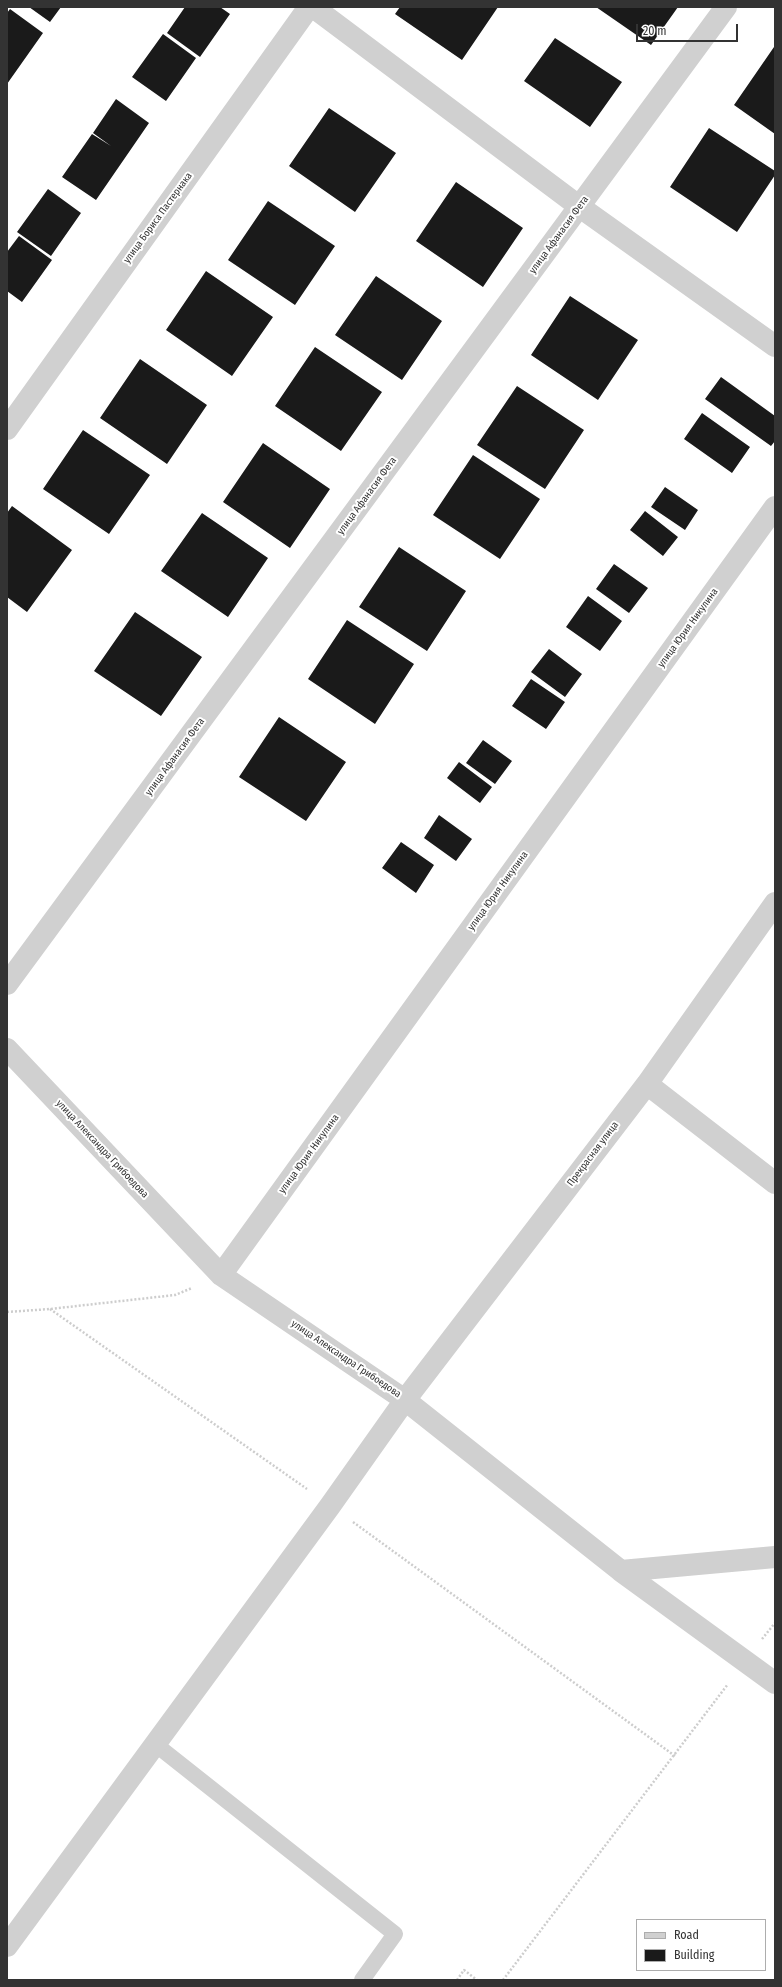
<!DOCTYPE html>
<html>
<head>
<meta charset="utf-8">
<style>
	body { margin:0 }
	#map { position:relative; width:782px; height:1987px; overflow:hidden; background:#fff; font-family:"Fira Sans Condensed",sans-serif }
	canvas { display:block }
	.frame { position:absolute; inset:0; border:8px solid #333; pointer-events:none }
	.legend { position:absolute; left:636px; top:1919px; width:130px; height:52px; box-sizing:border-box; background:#fff; border:1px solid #adadad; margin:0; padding:5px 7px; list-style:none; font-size:12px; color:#333 }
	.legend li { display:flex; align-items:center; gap:8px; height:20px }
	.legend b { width:20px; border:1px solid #adadad }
	.scale { position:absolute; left:636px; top:24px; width:102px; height:18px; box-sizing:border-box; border:2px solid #333; border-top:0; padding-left:5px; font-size:12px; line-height:14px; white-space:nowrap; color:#333; -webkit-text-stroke:3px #fff; paint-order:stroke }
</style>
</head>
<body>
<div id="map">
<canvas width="782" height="1987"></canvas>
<div class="frame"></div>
<ul class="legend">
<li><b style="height:5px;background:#d0d0d0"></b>Road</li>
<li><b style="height:11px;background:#1a1a1a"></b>Building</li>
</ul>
<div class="scale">20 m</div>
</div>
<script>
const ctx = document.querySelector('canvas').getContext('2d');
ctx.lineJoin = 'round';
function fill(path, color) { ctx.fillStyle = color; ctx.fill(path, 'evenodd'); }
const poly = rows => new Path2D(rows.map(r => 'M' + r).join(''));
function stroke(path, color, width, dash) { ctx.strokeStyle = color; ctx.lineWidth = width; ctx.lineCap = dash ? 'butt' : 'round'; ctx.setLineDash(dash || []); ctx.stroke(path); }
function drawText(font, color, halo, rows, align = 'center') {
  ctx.font = font + ' "Fira Sans Condensed",sans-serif'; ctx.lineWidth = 4; ctx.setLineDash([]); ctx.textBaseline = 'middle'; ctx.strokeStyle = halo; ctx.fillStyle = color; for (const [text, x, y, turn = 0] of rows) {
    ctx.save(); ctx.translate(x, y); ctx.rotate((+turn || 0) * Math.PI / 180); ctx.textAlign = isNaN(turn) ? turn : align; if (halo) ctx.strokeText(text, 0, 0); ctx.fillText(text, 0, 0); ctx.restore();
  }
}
const building = poly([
	[29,7,61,7,50,22],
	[185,7,220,7,230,14,200,57,167,33],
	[400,7,498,7,462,60,395,14],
	[596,7,678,7,651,45],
	[10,9,43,33,7,84,7,13],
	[163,34,196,58,166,101,132,77],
	[555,38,622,82,590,127,524,81],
	[774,47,775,47,775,134,734,105],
	[116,99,149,123,96,200,62,177,92,134,111,146,93,133],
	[329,108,396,153,355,212,289,166],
	[709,128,775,171,775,175,737,232,670,187],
	[456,182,523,228,483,287,416,241],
	[48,189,81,213,51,256,17,232],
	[268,201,335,246,295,305,228,260],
	[19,236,52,260,22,302,7,291,7,252],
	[206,271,273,317,232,376,166,330],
	[376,276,442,321,402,380,335,335],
	[570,296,638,340,598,400,531,355],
	[315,347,382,392,341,451,275,406],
	[140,359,207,405,167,464,100,418],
	[721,377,775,416,775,441,771,446,705,399],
	[517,386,584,430,545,489,477,445],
	[702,413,750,447,732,473,684,439],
	[83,430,150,475,109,534,43,489],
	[263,443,330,489,290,548,223,502],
	[473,455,540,499,500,559,433,515],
	[665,487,698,510,685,530,651,507],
	[12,506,72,550,27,612,7,597,7,513],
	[645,511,678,537,663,556,630,530],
	[202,513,268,558,228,617,161,571],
	[399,547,466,591,427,651,359,607],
	[614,564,648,588,629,613,596,589],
	[588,596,622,621,600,651,566,627],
	[135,612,202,657,161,716,94,671],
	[347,620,414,664,375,724,308,679],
	[549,649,582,674,565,697,531,672],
	[531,679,565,702,546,729,512,706],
	[279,717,346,762,306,821,239,777],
	[483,740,512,761,495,784,466,763],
	[459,762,492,787,480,803,447,778],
	[439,815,472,839,456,861,424,838],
	[401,842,434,865,416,893,382,868]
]);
const path = poly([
	[50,1309,307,1489],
	[7,1312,50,1309,175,1295,192,1288],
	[353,1522,675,1756],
	[762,1639,775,1623],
	[457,1980,464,1970,477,1980],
	[503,1980,728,1684]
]);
const service = poly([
	[155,1744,395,1934,362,1980]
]);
const minor = poly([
	[313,7,580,207,775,346],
	[7,429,309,7],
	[7,984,726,7],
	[7,1049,221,1275,405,1400,621,1571,775,1557],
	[647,1084,775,1183],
	[221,1275,775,507],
	[621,1571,775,1683],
	[7,1946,330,1506,405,1400,647,1084,775,903]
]);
const streetNames = [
	["улица Бориса Пастернака",158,218,-54],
	["улица Афанасия Фета",559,235,-54],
	["улица Афанасия Фета",367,496,-54],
	["улица Юрия Никулина",688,628,-54],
	["улица Афанасия Фета",175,757,-54],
	["улица Юрия Никулина",498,891,-54],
	["улица Александра Грибоедова",102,1149,47],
	["улица Юрия Никулина",309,1154,-54],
	["Прекрасная улица",593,1154,-53],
	["улица Александра Грибоедова",346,1359,34]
];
fill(building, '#1a1a1a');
stroke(path, '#cdcdcd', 2.5, [2, 2]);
stroke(service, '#d0d0d0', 16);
stroke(minor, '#d0d0d0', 22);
drawText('10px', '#333', '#fff', streetNames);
</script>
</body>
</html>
